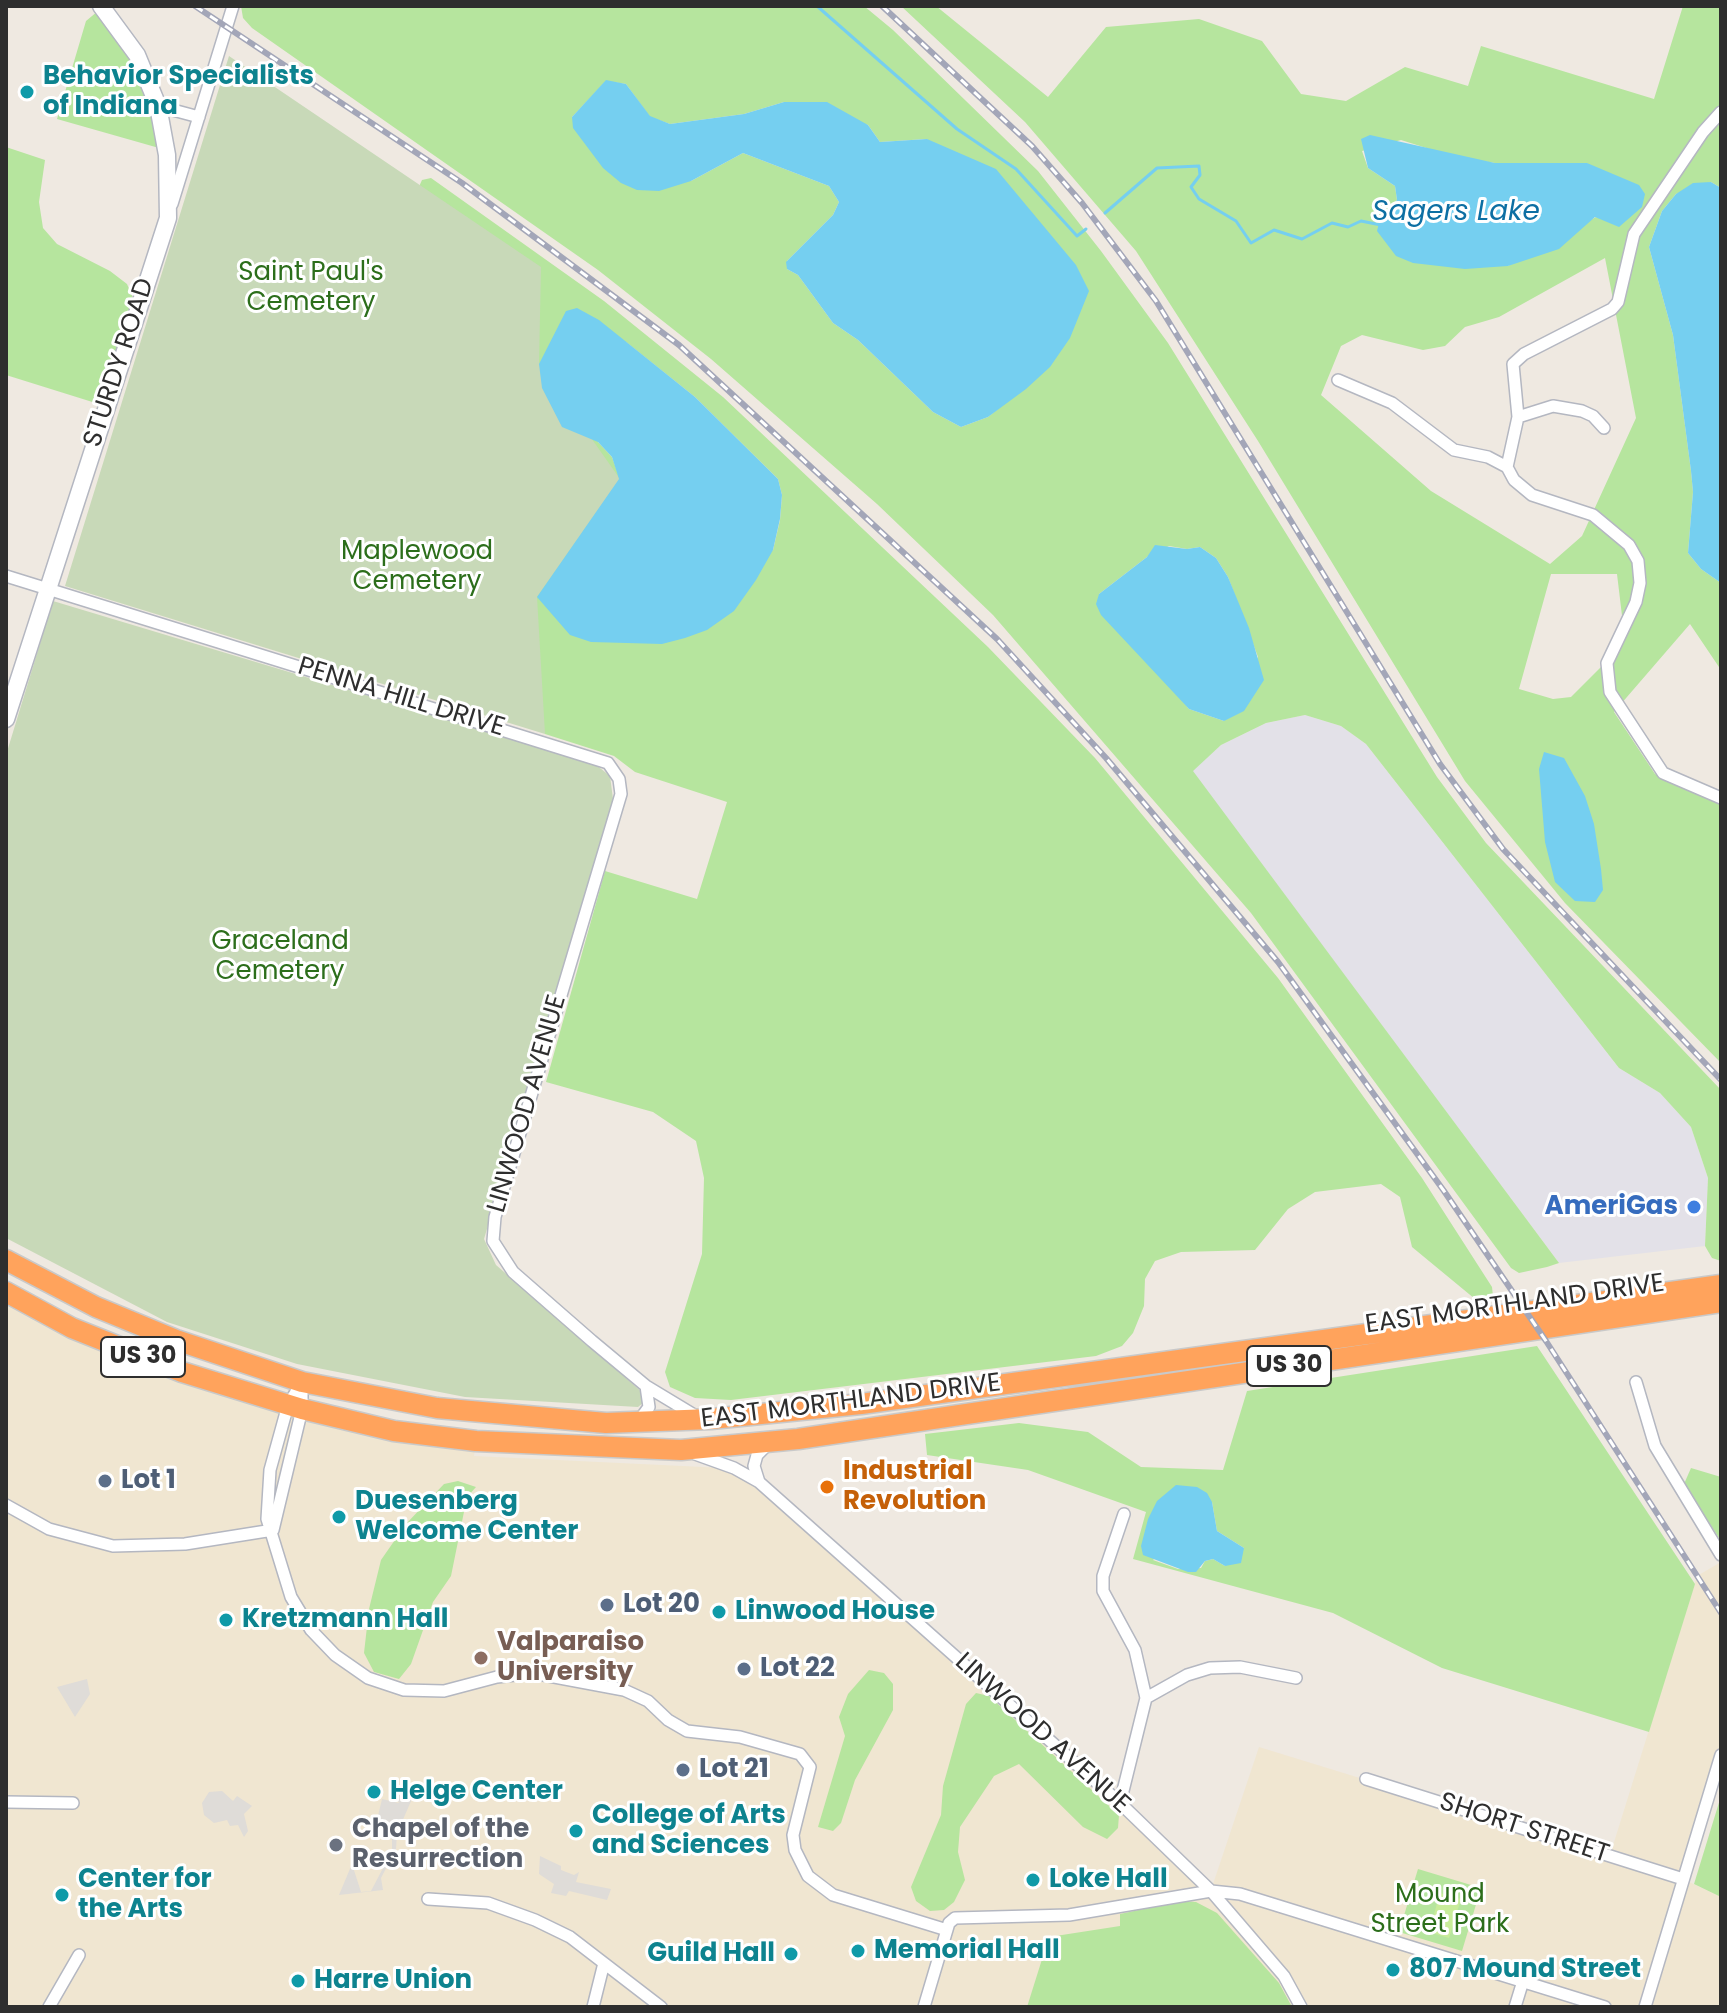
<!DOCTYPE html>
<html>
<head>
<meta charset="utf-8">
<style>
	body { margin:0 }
	#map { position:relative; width:1727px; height:2013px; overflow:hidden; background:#efe9e1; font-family:Poppins,sans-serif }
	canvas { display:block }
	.frame { position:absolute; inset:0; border:8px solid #2e2e2e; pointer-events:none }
</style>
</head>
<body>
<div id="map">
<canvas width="1727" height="2013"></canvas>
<div class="frame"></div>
</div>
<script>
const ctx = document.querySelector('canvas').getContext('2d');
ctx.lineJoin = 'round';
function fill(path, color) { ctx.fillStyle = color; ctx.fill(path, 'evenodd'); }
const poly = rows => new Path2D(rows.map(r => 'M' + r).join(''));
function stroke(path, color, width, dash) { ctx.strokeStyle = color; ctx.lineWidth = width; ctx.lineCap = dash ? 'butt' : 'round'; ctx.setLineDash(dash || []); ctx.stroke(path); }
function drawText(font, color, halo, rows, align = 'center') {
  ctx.font = font + ' Poppins,sans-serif'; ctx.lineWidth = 6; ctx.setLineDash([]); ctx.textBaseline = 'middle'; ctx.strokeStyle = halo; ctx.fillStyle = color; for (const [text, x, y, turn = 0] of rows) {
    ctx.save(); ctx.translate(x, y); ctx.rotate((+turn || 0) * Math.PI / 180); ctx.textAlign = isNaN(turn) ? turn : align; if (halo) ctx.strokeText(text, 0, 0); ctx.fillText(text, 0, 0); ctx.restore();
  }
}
const industrial = poly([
	[1305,715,1341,726,1366,744,1619,1068,1660,1093,1691,1127,1708,1178,1705,1246,1559,1263,1192,771,1221,745,1266,723]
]);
const education = poly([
	[6,1292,182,1372,476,1441,474,1456,724,1468,759,1482,1211,1890,1259,1747,1610,1855,1697,1576,1721,1562,1721,1754,1683,1879,1721,1897,1721,2007,6,2007]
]);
const green = poly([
	[241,6,864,6,893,30,1038,171,1101,251,1168,343,1437,777,1486,843,1721,1090,1721,1261,1712,1258,1705,1246,1708,1178,1691,1127,1660,1093,1619,1068,1366,744,1341,726,1305,715,1266,723,1221,745,1193,771,1559,1263,1547,1267,1519,1273,1511,1268,1251,913,993,615,877,504,711,359,598,270,252,28,243,18],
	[606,81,626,84,650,117,670,124,744,114,784,102,868,125,880,142,927,139,1049,367,988,417,961,427,933,412,858,340,833,323,798,275,787,269,787,261,833,215,839,202,829,186,743,153,691,181,572,117],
	[1169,546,1187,549,1200,547,1216,558,1228,577,1258,657,1224,721,1189,709,1099,594,1147,557],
	[901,6,936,6,1048,97,1106,27,1199,19,1262,41,1301,94,1346,101,1405,67,1468,86,1481,46,1654,99,1683,6,1721,6,1721,188,1711,182,1676,194,1662,211,1649,247,1673,335,1691,471,1693,492,1688,553,1701,569,1721,583,1721,670,1690,624,1614,712,1655,774,1721,804,1721,1063,1565,903,1465,781,1258,441,1136,251,1025,122],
	[1401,140,1455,157,1495,163,1587,163,1605,220,1596,217,1508,266,1380,219,1397,200,1395,186,1368,168,1362,151],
	[1605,258,1636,418,1582,536,1550,564,1431,491,1321,395,1341,346,1362,335,1423,350,1445,346,1465,327,1499,317],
	[1551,574,1617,574,1623,624,1601,667,1571,697,1553,699,1519,689],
	[98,11,115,28,149,90,159,148,57,119,86,21],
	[6,147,45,160,39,202,43,228,57,244,110,271,127,284,134,300,102,405,6,375],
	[431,178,604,301,723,397,988,647,1095,758,1278,978,1422,1178,1492,1287,1493,1296,1484,1301,1475,1299,1412,1247,1400,1197,1381,1184,1315,1192,1288,1209,1255,1250,1181,1252,1155,1261,1145,1279,1144,1306,1133,1333,1122,1346,1096,1356,731,1400,695,1398,670,1387,665,1372,702,1254,704,1178,696,1141,653,1112,546,1082,605,871,697,899,727,802,635,772,614,756,545,734,533,717,413,200,422,180],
	[626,342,695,397,778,479,782,495,780,520,773,550,618,642,591,642,620,479,612,457,598,442],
	[1537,1346,1695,1584,1649,1732,1442,1668,1333,1613,1133,1559,1146,1512,1028,1470,927,1455,925,1434,1019,1423,1088,1432,1141,1467,1223,1470,1247,1391],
	[1212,1502,1217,1531,1244,1548,1225,1566,1213,1559,1205,1561,1201,1568,1178,1569,1153,1560],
	[1691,1468,1721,1477,1721,1541,1684,1484],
	[458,1481,476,1487,467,1497,451,1576,433,1602,411,1664,399,1679,374,1672,364,1653,369,1609,381,1560,406,1524,444,1484],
	[869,1670,884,1673,893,1684,893,1710,855,1780,841,1823,833,1831,818,1827,845,1736,839,1717,848,1694],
	[976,1693,989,1696,1119,1815,1118,1828,1107,1839,1083,1827,1019,1764,994,1776,960,1827,958,1852,965,1880,954,1902,944,1910,930,1911,916,1901,911,1887,941,1815,943,1786,966,1704],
	[1721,1796,1721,1897,1694,1884],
	[1418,1869,1481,1888,1462,1951,1399,1932],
	[1181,1901,1196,1902,1217,1913,1279,1983,1292,2007,1027,2007,1049,1937,1120,1926,1120,1914]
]);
const cemetery = poly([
	[229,56,541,267,539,364,620,479,537,597,545,734,65,586],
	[53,601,595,764,610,776,613,799,484,1239,496,1265,642,1392,643,1403,638,1407,465,1397,297,1364,167,1322,6,1238,6,755]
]);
const pitch = poly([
	[1440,1893,1461,1899,1449,1938,1429,1932]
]);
const plaza = poly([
	[87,1679,90,1694,75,1717,57,1687],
	[407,1788,412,1799,397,1833,396,1849,381,1878,383,1890,339,1895,352,1864,361,1892,371,1891,392,1851,392,1839,384,1837,386,1829,377,1820,382,1799,399,1803,394,1793],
	[222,1791,233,1801,237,1796,252,1806,244,1814,248,1831,244,1837,238,1825,230,1826,227,1820,214,1823,204,1815,202,1803,209,1792],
	[540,1856,561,1866,561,1870,574,1875,579,1872,576,1882,611,1889,607,1900,569,1891,566,1896,551,1893,554,1884,539,1874]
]);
const water = poly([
	[606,80,626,84,650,116,670,124,744,114,784,102,827,102,868,125,880,142,927,139,996,169,1076,265,1089,291,1070,338,1050,367,1026,389,988,417,961,427,933,412,858,340,833,323,798,275,787,269,786,262,833,215,839,202,829,186,743,153,691,181,659,191,637,190,621,183,603,168,573,128,572,117],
	[1370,135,1495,163,1587,163,1639,185,1645,194,1642,207,1619,227,1595,217,1559,249,1508,266,1465,269,1413,263,1396,256,1377,231,1380,219,1397,200,1395,186,1368,168,1361,139],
	[1711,182,1721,188,1721,583,1701,569,1688,553,1693,492,1691,471,1673,335,1649,247,1662,211,1676,194,1693,183],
	[577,308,599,320,695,397,778,479,782,495,780,519,773,550,756,580,734,611,707,630,685,638,662,644,591,642,570,635,537,597,619,479,612,457,598,442,562,427,542,388,539,364,566,311],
	[1155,545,1187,549,1200,547,1216,558,1228,577,1249,628,1264,680,1244,711,1224,721,1189,709,1101,615,1096,604,1099,594,1147,557],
	[1544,752,1564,758,1585,796,1594,824,1601,869,1603,890,1595,902,1575,901,1555,882,1545,842,1539,769],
	[1176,1485,1197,1487,1207,1493,1212,1502,1217,1531,1244,1548,1241,1563,1225,1566,1213,1559,1205,1561,1196,1572,1188,1572,1143,1555,1141,1546,1148,1519,1157,1501]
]);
const stream = poly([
	[817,6,957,129,1016,169,1077,236,1086,229],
	[1105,213,1157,168,1199,166,1200,175,1191,187,1199,199,1236,221,1251,243,1274,230,1302,239,1332,223,1348,227,1361,221,1381,225]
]);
const street = poly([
	[158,106,199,117],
	[172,204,233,6],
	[1338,380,1392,403,1454,450,1488,457,1507,467,1514,480,1532,495,1593,515,1629,545,1638,561,1640,583,1636,602,1607,663,1610,692,1663,773,1721,798],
	[1518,417,1553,406,1582,411,1593,416,1604,428],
	[1507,467,1518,417,1513,364,1524,354,1612,309,1618,302,1634,234,1703,132,1721,112],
	[6,576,608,763,619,779,621,794,495,1217,493,1241,513,1272,592,1341,646,1386,694,1415],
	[302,1382,288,1405,270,1470,267,1519,291,1597,311,1630,335,1655,368,1678,404,1690,444,1691,497,1677,533,1673,624,1690,648,1701,668,1720,687,1731,740,1737,800,1754,810,1767,793,1835,795,1850,808,1876,833,1895,947,1930],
	[1636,1382,1655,1446,1721,1555],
	[638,1422,649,1407,646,1386],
	[695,1454,734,1468,759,1482,1120,1803,1211,1891,1284,1976,1301,2007],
	[759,1482,754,1466,757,1455,767,1445],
	[6,1505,49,1529,113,1546,185,1544,273,1530],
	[273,1530,302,1409,302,1383],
	[1146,1698,1187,1675,1210,1668,1240,1667,1296,1678],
	[1366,1779,1683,1879],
	[6,1802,73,1803],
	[1120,1803,1146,1698,1135,1650,1103,1591,1103,1576,1124,1514],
	[428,1899,488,1903,535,1920,570,1937,661,2007],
	[49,2007,79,1955],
	[593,2007,604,1963],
	[924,2007,949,1923,955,1918,1069,1915,1211,1891,1240,1894,1605,2007],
	[1515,2007,1523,1981],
	[1645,2007,1721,1755]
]);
const secondary = poly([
	[6,719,168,218,167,155,158,106,137,55,101,6]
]);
const highway = poly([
	[6,1260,96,1307,176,1340,302,1382,437,1408,606,1423,711,1419,861,1404,1721,1285],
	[6,1292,72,1328,182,1372,302,1409,394,1431,476,1441,681,1450,798,1439,1721,1302]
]);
const rail = poly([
	[195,6,462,183,679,345,997,639,1106,758,1278,962,1444,1191,1546,1341,1721,1613],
	[882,6,1032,146,1082,203,1156,301,1440,764,1503,849,1721,1080]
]);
const markers = [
	[27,92,8,"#0f9aa8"],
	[1694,1207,8,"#3f7fe0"],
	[105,1481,8,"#5c6f8a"],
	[827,1487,8,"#e8710a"],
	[339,1517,8,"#0f9aa8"],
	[607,1605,8,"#5c6f8a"],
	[719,1612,8,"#0f9aa8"],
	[226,1620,8,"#0f9aa8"],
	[481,1658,8,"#8d6e63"],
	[744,1669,8,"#5c6f8a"],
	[683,1770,8,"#5c6f8a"],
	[374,1792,8,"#0f9aa8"],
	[576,1831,8,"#0f9aa8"],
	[336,1845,8,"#6b7280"],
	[1033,1880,8,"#0f9aa8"],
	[62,1895,8,"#0f9aa8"],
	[858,1951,8,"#0f9aa8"],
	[791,1954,8,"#0f9aa8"],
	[1393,1970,8,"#0f9aa8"],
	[298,1981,8,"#0f9aa8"]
];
const shields = [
	[143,1357,84],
	[1289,1366,84]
];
const shieldNames = [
	["US 30",143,1357],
	["US 30",1289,1366]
];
const cultureNames = [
	["Behavior Specialists",43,77],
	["of Indiana",43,107],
	["Duesenberg",355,1502],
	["Welcome Center",355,1532],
	["Linwood House",735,1612],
	["Kretzmann Hall",242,1620],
	["Helge Center",390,1792],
	["College of Arts",592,1816],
	["and Sciences",592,1846],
	["Center for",78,1880],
	["the Arts",78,1910],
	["Loke Hall",1049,1880],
	["Memorial Hall",874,1951],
	["Guild Hall",775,1954,"right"],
	["807 Mound Street",1409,1970],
	["Harre Union",314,1981]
];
const parkNames = [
	["Saint Paul's",311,273],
	["Cemetery",311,303],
	["Maplewood",417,552],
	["Cemetery",417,582],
	["Graceland",280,942],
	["Cemetery",280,972],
	["Mound",1440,1895],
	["Street Park",1440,1925]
];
const streetNames = [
	["STURDY ROAD",120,363,-72],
	["PENNA HILL DRIVE",401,698,17],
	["LINWOOD AVENUE",528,1104,-74],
	["EAST MORTHLAND DRIVE",1515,1305,-8],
	["EAST MORTHLAND DRIVE",851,1402,-7],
	["LINWOOD AVENUE",1042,1734,42],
	["SHORT STREET",1524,1829,18]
];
const shopNames = [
	["AmeriGas",1678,1207]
];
const foodNames = [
	["Industrial",843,1472],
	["Revolution",843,1502]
];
const serviceNames = [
	["Lot 1",121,1481],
	["Lot 20",623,1605],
	["Lot 22",760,1669],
	["Lot 21",699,1770]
];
const educationNames = [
	["Valparaiso",497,1643],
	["University",497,1673]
];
const worshipNames = [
	["Chapel of the",352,1830],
	["Resurrection",352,1860]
];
const waterNames = [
	["Sagers Lake",1456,213]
];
fill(industrial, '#e3e1e8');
fill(education, '#f0e6d1');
fill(green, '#b6e59e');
fill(cemetery, '#c8d9b8');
fill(pitch, '#c9ec9a');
fill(plaza, '#dfdcd8');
fill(water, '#75cff0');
stroke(stream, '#75cff0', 3);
stroke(street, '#b4b7c1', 14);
stroke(secondary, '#b4b7c1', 19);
stroke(highway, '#c9c9c9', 23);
stroke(street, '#fff', 11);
stroke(secondary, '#fff', 16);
stroke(highway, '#ffa35c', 20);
stroke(rail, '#a3a6b8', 6);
stroke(rail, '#fff', 3, [9]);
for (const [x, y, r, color] of markers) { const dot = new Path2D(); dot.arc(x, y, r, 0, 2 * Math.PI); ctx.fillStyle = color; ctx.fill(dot); stroke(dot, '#fff', 3); }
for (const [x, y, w] of shields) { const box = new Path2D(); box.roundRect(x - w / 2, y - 20, w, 40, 6); ctx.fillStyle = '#fff'; ctx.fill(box); stroke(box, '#2e2e2e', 2); }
drawText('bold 24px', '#2e2e2e', null, shieldNames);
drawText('bold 26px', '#0d838f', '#fff', cultureNames, 'left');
drawText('26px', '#2c6e1b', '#fff', parkNames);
drawText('26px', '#2e2e2e', '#fff', streetNames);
drawText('bold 26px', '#366cbe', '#fff', shopNames, 'right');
drawText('bold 26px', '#c56008', '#fff', foodNames, 'left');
drawText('bold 26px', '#4e5e75', '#fff', serviceNames, 'left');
drawText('bold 26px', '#785e54', '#fff', educationNames, 'left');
drawText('bold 26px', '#5b616d', '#fff', worshipNames, 'left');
drawText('italic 28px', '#0d6fa3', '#fff', waterNames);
</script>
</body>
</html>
